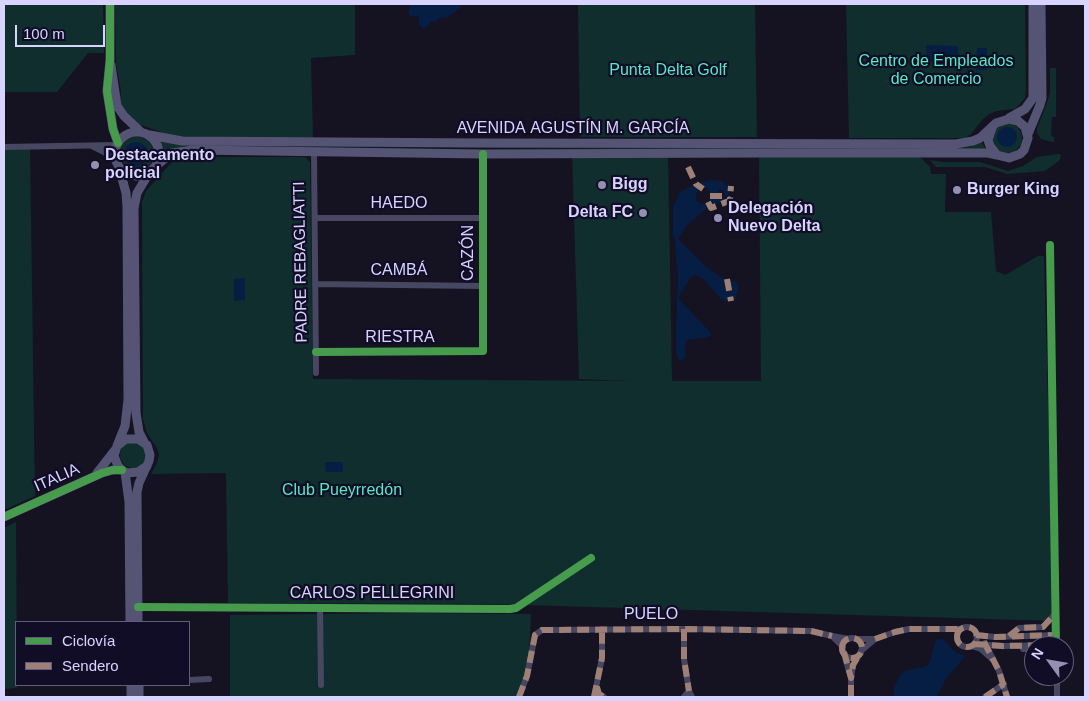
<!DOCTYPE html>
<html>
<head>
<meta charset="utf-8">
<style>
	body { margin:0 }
	#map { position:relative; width:1089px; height:701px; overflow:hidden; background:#151321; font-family:Helvetica,sans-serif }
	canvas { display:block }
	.frame { position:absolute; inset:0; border:5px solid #d8d3ff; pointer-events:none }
	.legend { position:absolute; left:15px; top:621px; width:175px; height:65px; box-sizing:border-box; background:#110d27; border:1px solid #615c7d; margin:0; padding:6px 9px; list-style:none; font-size:15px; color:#d8d3ff }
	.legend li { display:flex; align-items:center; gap:10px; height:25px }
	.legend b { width:25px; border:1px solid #615c7d }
	.north { position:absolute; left:1024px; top:636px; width:50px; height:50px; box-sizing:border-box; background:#110d27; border:1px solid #615c7d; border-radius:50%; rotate:302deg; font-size:14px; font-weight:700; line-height:20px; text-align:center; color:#d8d3ff }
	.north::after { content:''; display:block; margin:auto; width:18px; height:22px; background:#9490b1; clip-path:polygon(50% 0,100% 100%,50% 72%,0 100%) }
	.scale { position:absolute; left:15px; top:25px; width:90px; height:22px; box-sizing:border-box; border:2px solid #d8d3ff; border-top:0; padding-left:6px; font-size:15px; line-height:18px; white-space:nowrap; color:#d8d3ff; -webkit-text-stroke:4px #110d27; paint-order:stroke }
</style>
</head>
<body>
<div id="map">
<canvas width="1089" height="701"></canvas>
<div class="frame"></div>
<ul class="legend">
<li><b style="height:6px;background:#469c4c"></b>Ciclovía</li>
<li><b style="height:6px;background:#9e8076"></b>Sendero</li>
</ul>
<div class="north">N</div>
<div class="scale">100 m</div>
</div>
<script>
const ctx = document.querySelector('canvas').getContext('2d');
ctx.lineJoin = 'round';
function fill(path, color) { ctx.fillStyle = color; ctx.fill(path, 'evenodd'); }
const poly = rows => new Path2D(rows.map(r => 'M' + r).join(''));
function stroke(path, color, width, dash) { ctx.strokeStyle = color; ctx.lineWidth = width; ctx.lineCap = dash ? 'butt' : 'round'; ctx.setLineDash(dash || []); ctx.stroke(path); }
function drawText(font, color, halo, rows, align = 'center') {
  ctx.font = font + ' Helvetica,sans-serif'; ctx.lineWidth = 4.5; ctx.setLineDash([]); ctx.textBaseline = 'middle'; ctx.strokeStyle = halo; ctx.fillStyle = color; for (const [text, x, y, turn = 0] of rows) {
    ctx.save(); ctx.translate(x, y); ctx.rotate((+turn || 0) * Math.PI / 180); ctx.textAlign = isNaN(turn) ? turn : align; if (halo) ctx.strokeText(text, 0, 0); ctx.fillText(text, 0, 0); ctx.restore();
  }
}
const green = poly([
	[4,4,103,4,104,53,88,53,57,92,4,92],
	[115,4,355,4,355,55,311,58,313,139,178,138,138,124,122,110,120,100,121,91,116,64],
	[578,4,755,4,757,137,580,137],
	[846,4,1025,4,1026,87,1025,98,1015,109,997,111,989,114,982,120,971,134,965,138,849,138],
	[1050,68,1056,68,1056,117,1052,117,1051,136,1054,137,1054,142,1052,142,1041,139,1037,133,1037,128,1047,103,1050,93],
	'992 138a15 15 0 1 1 30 0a15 15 0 1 1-30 0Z',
	'120 154a17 17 0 1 1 34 0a17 17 0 1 1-34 0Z',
	[159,139,173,144,184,145,962,148,970,147,982,142,986,151,185,146,164,154],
	[30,148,35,496,4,510,4,149],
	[668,152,672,381,761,381,759,153,914,156,921,158,930,167,931,174,946,174,945,212,991,212,996,271,1005,275,1038,256,1044,256,1054,621,492,604,228,603,226,473,151,474,157,463,159,455,157,448,147,433,143,419,142,202,146,191,171,163,183,157,305,157,310,162,313,379,631,381,579,379,572,153],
	[1058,154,1061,155,1060,160,1045,171,1007,174,985,167,936,167,930,160,942,162,980,162,1008,171,1023,166,1037,157],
	'120 455a13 13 0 1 1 26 0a13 13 0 1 1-26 0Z',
	[16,522,17,688,4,689,4,528],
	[407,613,531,614,529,656,525,676,517,697,230,697,230,615]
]);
const water = poly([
	[411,4,457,4,461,8,446,18,440,17,436,21,431,22,424,29,419,25,419,17,411,16,408,13],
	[926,45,958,46,958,59,940,59,938,61,927,61],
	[977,48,987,48,987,70,976,70],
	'997 137a10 10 0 1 1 20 0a10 10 0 1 1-20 0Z',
	'124 154a12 12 0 1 1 24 0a12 12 0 1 1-24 0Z',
	[712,180,721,181,728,186,729,192,728,199,706,209,687,225,678,239,707,268,726,280,736,281,739,286,735,300,725,301,719,297,703,279,696,275,690,278,678,298,711,333,711,336,704,338,686,340,685,358,680,361,678,359,676,351,677,296,678,281,675,241,673,235,673,207,680,192,697,183],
	[245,278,245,300,234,301,234,279],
	[325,462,343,462,343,472,326,472],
	[937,639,943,639,955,652,965,656,963,659,946,679,936,697,894,697,894,687,900,675,907,670,924,667,929,664,935,643]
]);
const pier = poly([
	[697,183,703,188,707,188,712,195,718,195,719,190,724,190,724,195,729,198,727,200,723,197,712,197,709,202,710,206,708,207,707,204,701,204,696,200,696,193,700,188,695,184]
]);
const street = poly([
	[92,146,104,152,118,164],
	[4,147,117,145],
	[314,151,316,373],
	[315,218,483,218],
	[1050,245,1056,646],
	[315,284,483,286],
	[316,352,483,351,483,154],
	[138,607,510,609,516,608,591,558],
	[320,608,321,685],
	'957 637a10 10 0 1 1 20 0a10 10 0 1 1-20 0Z',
	[684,629,684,659,689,691],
	[976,635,995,637,1056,635],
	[1009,636,1019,628,1043,627,1055,614],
	'842 648a10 10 0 1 1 20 0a10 10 0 1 1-20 0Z',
	[856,639,875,639,861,651],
	[875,639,895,632,909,629,961,629],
	[985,643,999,671,1007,697],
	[974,644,1003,646,1056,645],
	[971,646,981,649,992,659],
	[843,647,832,636,849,639],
	[1023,649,1034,649],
	[844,654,851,678,853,665,859,655],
	[1057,676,1057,697],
	[189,680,209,679],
	[597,689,599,694,604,697],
	[519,697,527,676,535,635,542,630,684,629,811,631,832,636],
	[594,697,602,658,602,629],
	[684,697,689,691,692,697],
	[851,697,851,678],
	[985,697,1004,684]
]);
const secondary = poly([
	[110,4,110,60,107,91,113,129,118,143],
	[111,65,117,106,124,116,141,132],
	[1009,118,1025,109,1033,98,1033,4],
	'115 154a22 22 0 1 1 44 0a22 22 0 1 1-44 0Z',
	[1028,134,1040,105,1042,98,1041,4],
	[150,135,182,141,483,143,956,144,973,141,980,138,996,123,1009,119,1018,121,1025,127,1028,138,1024,150,1020,154,1009,158,997,155,990,146,988,140,992,128],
	[157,165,172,153,193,150,483,154,759,153,988,153,997,155],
	[144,442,139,432,136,413,134,208,137,193,149,173],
	[117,446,125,426,128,400,127,207,126,193,119,167],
	[125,472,129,502,130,622],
	[97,473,115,450],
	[4,517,102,473,113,470,122,470],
	[138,622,137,492,139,483,149,461,150,455,147,445,138,439,126,439,117,446,114,456,118,466,122,470,127,473,138,472,147,466],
	[131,685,131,697],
	[139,685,139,697]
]);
const quiet = poly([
	[688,167,696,184,703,189],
	[710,196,723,196,730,200],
	[708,202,711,208,729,201,730,199,731,186],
	[727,279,731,301],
	'957 637a10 10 0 1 1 20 0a10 10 0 1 1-20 0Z',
	[684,629,684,659,689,691],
	[976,635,995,637,1056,635],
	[1009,636,1019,628,1043,627,1055,614],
	'842 648a10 10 0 1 1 20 0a10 10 0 1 1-20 0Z',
	[875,639,895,632,909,629,961,629],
	[984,642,999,671,1007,697],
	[974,644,1003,646,1056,645],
	[844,652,851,678,853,665,859,655],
	[1055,676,1057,680],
	[597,687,599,694,604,697],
	[519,697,527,676,535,635,542,630,684,629,811,631,832,636],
	[594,697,602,658,602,629],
	[851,697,851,678],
	[985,697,1004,684]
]);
const cycleway = poly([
	[110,4,110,60,107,91,113,129,118,143],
	[1050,245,1056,646],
	[316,352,483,351,483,154],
	[4,517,102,473,113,470,122,470],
	[138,607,510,609,516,608,591,558]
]);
const markers = [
	[95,165,5,"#9490b1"],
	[602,185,5,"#9490b1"],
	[957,190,5,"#9490b1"],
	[643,213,5,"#9490b1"],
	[718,218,5,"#9490b1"]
];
const parkNames = [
	["Centro de Empleados",936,62],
	["de Comercio",936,80],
	["Punta Delta Golf",668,71],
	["Club Pueyrredón",342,491]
];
const streetNames = [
	["AVENIDA AGUSTÍN M. GARCÍA",573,129],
	["HAEDO",399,204],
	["CAZÓN",469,253,-90],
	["PADRE REBAGLIATTI",301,262,-91],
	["CAMBÁ",399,271],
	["RIESTRA",400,338],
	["ITALIA",57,478,-24],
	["CARLOS PELLEGRINI",372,594],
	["PUELO",651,615]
];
const poiNames = [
	["Destacamento",105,156],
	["policial",105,174],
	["Bigg",612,185],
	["Burger King",967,190],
	["Delegación",728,209],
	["Nuevo Delta",728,227],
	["Delta FC",633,213,"right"]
];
fill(green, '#102e2e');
fill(water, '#061d44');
fill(pier, '#151321');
stroke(street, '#484762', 6);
stroke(secondary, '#565475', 9);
stroke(quiet, '#9e8076', 6, [12, 6]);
stroke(cycleway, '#469c4c', 8);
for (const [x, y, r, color] of markers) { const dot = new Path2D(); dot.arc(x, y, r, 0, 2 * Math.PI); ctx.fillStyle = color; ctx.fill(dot); stroke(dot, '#110d27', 2); }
drawText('16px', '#52ebc4', '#110d27', parkNames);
drawText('16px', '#d8d3ff', '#110d27', streetNames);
drawText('bold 16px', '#d8d3ff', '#110d27', poiNames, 'left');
</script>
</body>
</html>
